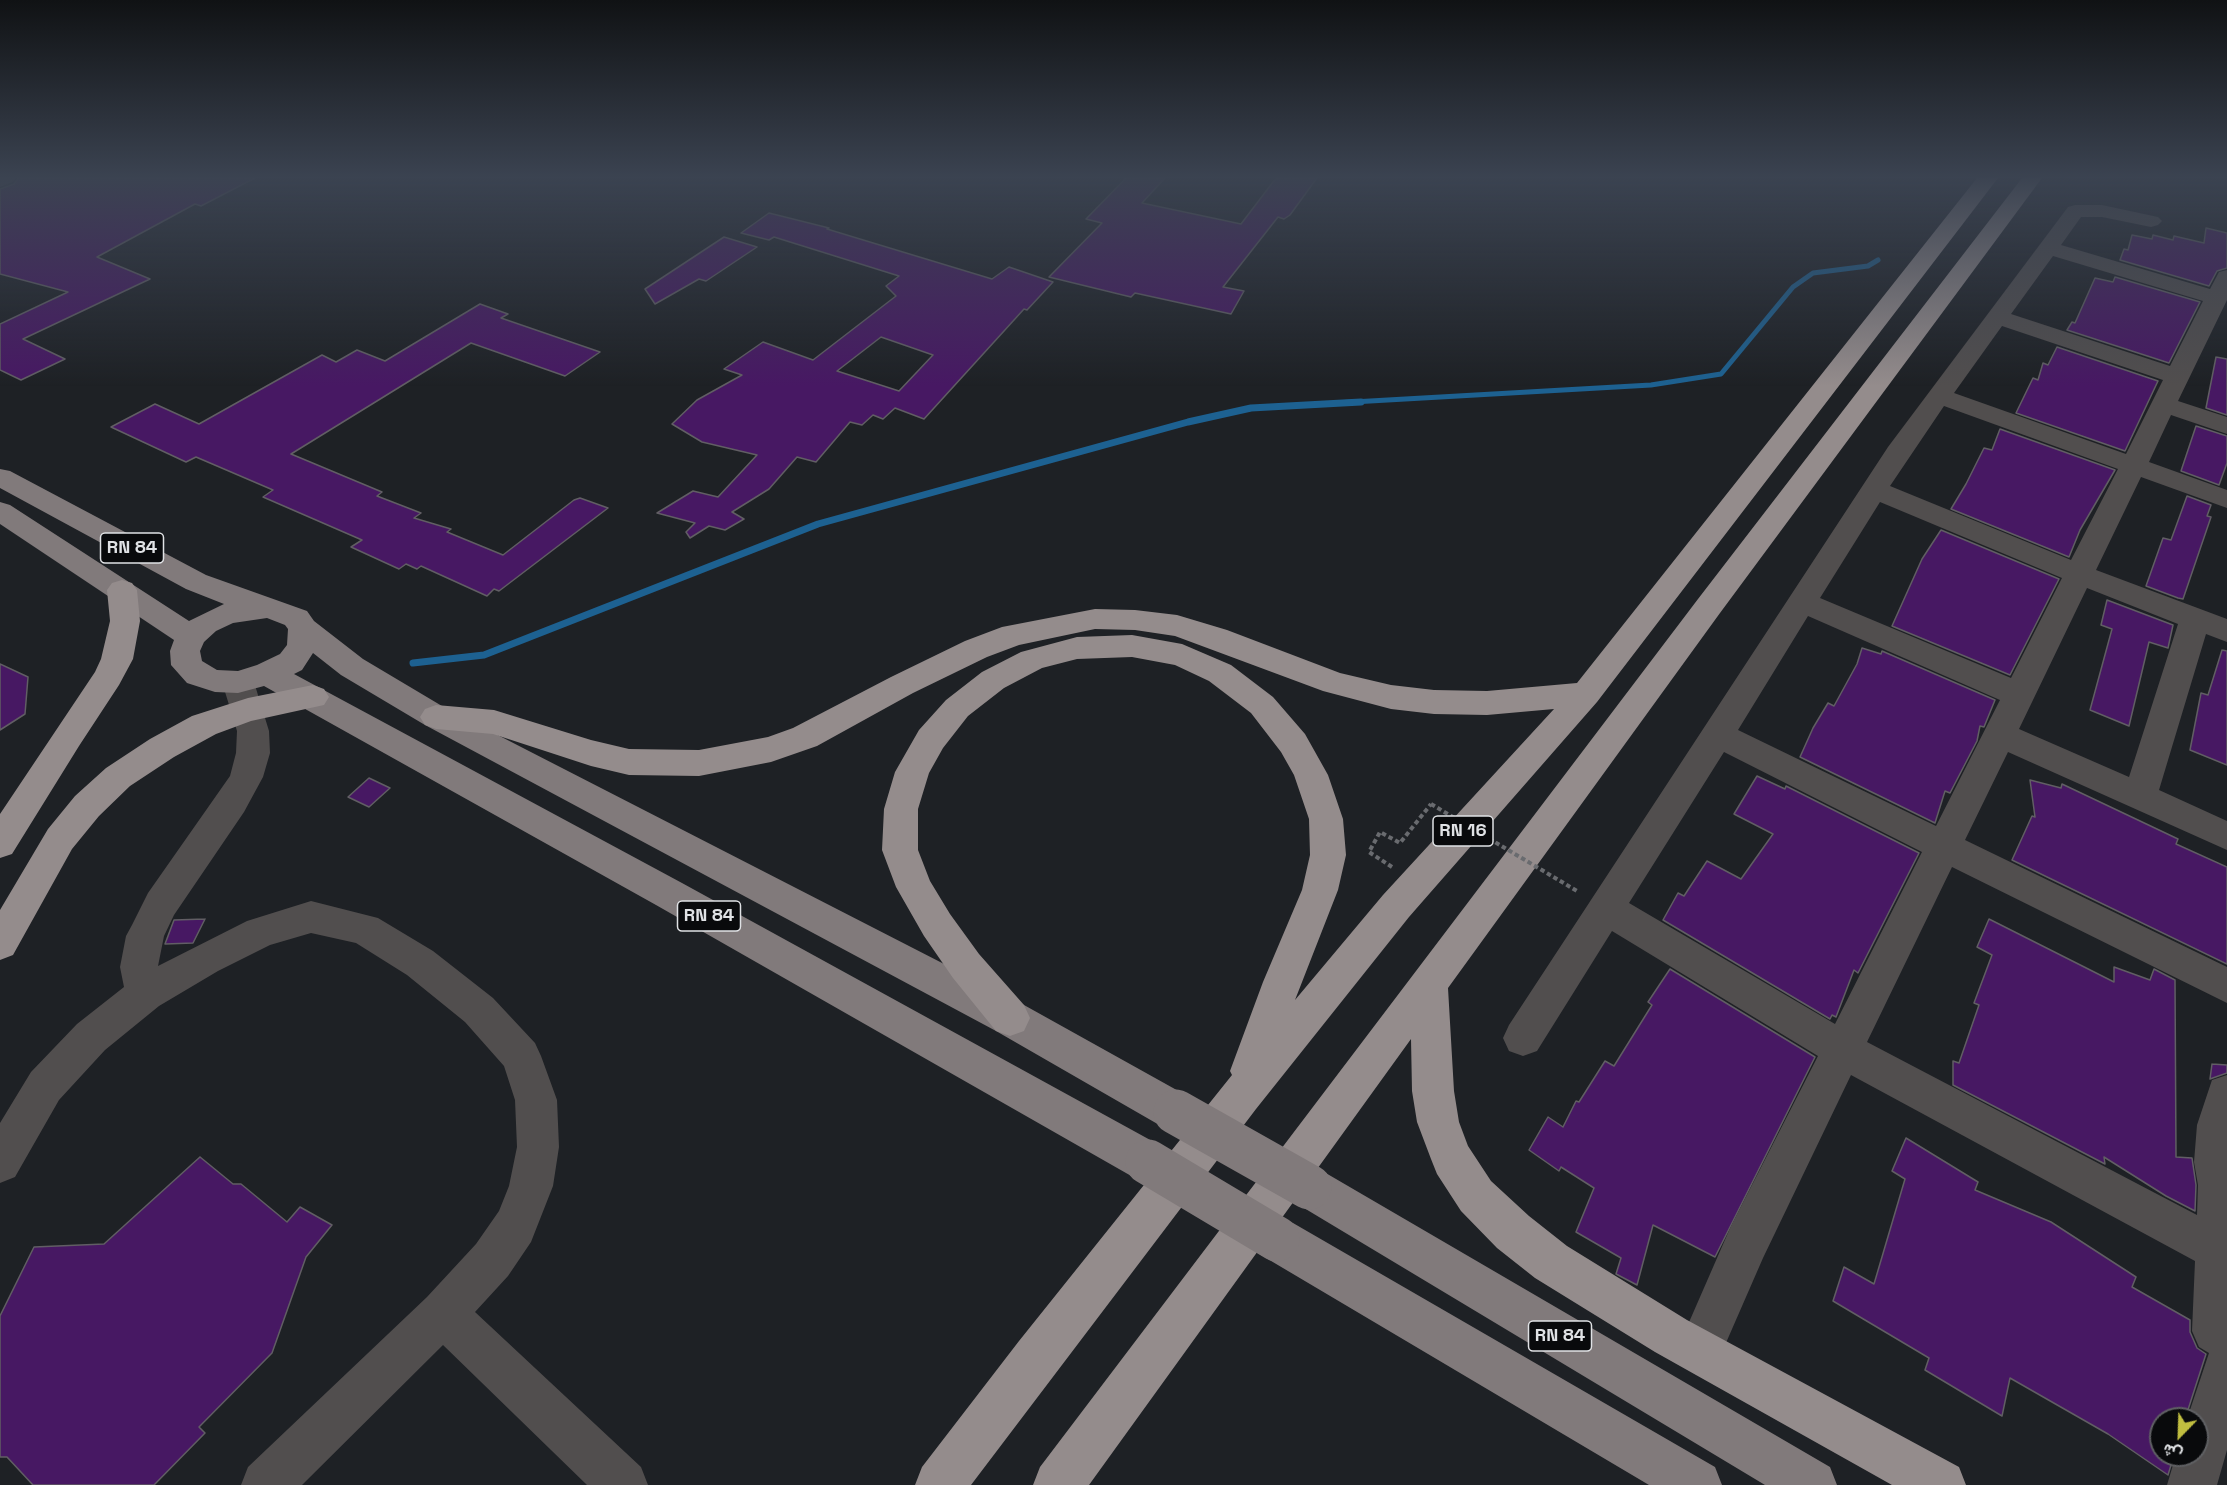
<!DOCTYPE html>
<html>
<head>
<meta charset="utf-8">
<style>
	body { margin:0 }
	#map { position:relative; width:2227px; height:1485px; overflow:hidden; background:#1e2125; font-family:"Space Grotesk",Vazirmatn,sans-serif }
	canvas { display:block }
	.north { position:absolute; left:2149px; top:1407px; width:60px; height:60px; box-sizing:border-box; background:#090a0c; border:2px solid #5f6063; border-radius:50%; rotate:203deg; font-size:16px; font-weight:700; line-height:24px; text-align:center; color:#e0e2e5 }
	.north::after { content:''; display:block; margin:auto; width:21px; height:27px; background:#c1be40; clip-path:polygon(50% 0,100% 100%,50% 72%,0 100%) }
</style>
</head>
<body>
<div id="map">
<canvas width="2227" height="1485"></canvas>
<div class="north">ش</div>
</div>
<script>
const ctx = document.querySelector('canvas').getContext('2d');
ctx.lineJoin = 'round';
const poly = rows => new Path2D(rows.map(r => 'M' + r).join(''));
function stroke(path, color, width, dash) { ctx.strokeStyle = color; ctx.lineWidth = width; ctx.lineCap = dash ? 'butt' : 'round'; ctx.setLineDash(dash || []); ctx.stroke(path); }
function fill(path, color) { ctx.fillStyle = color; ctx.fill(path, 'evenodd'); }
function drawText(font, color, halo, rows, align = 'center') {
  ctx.font = font + ' "Space Grotesk",sans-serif'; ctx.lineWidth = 4.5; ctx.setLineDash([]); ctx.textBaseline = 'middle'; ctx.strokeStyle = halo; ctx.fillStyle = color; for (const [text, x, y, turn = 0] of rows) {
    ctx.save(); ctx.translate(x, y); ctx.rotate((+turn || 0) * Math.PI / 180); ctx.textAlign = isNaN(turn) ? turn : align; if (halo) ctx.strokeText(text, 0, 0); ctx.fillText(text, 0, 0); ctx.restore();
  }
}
const streamFar1 = poly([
	[1335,403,1651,385,1721,374,1793,287,1813,273,1868,266,1878,260]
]);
const stream = poly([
	[413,663,484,655,818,524,1188,422,1251,408,1361,402]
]);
const building = poly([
	[18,178,255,178,201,206,195,204,97,257,150,279,23,339,65,359,21,380,0,370,0,324,68,292,0,274,0,189,14,184,18,178],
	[1126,178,1165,178,1142,203,1241,224,1276,178,1317,178,1290,215,1284,219,1278,217,1223,287,1244,291,1231,314,1135,293,1131,297,1049,277,1102,223,1086,219,1126,178],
	[769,213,829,228,827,229,992,279,1009,267,1053,282,1027,310,1024,309,924,419,895,408,883,419,873,415,862,425,850,422,816,462,797,457,769,489,732,512,744,519,725,530,709,526,690,538,686,532,695,523,657,513,693,491,718,497,757,455,702,442,672,424,697,400,742,375,724,369,763,342,813,360,896,296,886,286,899,276,774,237,769,240,741,233,769,213],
	[881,337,933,355,899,391,837,371,881,337],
	[2206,228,2227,233,2227,268,2217,271,2209,286,2120,260,2124,249,2128,250,2132,235,2152,239,2153,235,2173,240,2174,236,2204,243,2206,228],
	[724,237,757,247,706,281,699,279,655,304,645,289,724,237],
	[2115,277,2200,302,2169,363,2067,330,2072,322,2075,323,2095,278,2113,282,2115,277],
	[480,304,508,314,501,318,600,352,565,376,471,343,291,454,382,492,377,496,421,513,414,518,451,529,447,532,503,555,574,500,580,498,608,508,499,591,494,589,487,596,421,566,417,569,406,564,399,569,351,547,362,540,263,497,273,490,196,457,186,462,111,427,155,404,199,424,322,355,336,362,357,350,385,361,480,304],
	[2057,347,2158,381,2125,451,2016,413,2033,378,2038,380,2043,363,2048,365,2057,347],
	[2216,357,2227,359,2227,415,2206,408,2216,357],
	[2196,426,2227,436,2227,463,2219,485,2181,471,2196,426],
	[2000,429,2115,470,2080,530,2069,557,1951,509,1966,484,1984,448,1992,450,2000,429],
	[2187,496,2211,505,2207,516,2211,517,2183,599,2178,598,2146,586,2163,538,2171,540,2187,496],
	[1941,530,2059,579,2010,675,1892,626,1922,559,1941,530],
	[2107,600,2173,625,2168,648,2149,642,2129,726,2090,710,2112,629,2101,625,2107,600],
	[1862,648,1881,654,1882,651,1995,700,1984,727,1980,726,1977,741,1950,793,1945,791,1935,823,1800,757,1813,728,1828,703,1834,706,1857,664,1862,648],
	[2222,650,2227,651,2227,765,2190,750,2201,693,2208,695,2222,650],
	[0,664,28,677,25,714,0,730,0,664],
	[1757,776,1785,789,1786,786,1919,853,1858,973,1854,970,1836,1017,1832,1015,1830,1019,1663,920,1678,893,1684,896,1707,861,1741,879,1773,834,1734,814,1757,776],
	[369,778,390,788,369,807,348,797,369,778],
	[2030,780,2061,788,2062,784,2178,839,2176,844,2227,867,2227,964,2012,860,2032,816,2035,817,2030,780],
	[205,919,193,943,165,944,174,920,205,919],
	[1989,919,2114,982,2114,967,2150,980,2154,969,2175,980,2176,1157,2192,1158,2196,1185,2195,1211,2166,1196,2104,1157,2105,1164,1953,1085,1953,1061,1959,1063,1979,1005,1974,1003,1992,955,1977,947,1989,919],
	[1670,969,1815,1057,1715,1257,1653,1225,1637,1285,1616,1274,1621,1258,1576,1232,1594,1188,1561,1167,1559,1171,1529,1150,1548,1117,1563,1127,1576,1101,1579,1102,1605,1061,1614,1066,1652,1005,1648,1002,1670,969],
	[2212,1064,2227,1065,2227,1073,2210,1079,2212,1064],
	[1906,1138,1978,1182,1975,1190,2051,1222,2136,1277,2132,1287,2190,1320,2190,1332,2197,1348,2206,1354,2185,1419,2161,1419,2161,1455,2174,1455,2168,1475,2108,1434,2010,1378,2002,1416,1925,1370,1929,1358,1833,1301,1844,1267,1874,1284,1905,1179,1892,1171,1906,1138],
	[200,1157,233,1184,241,1184,287,1222,300,1207,332,1225,306,1257,272,1353,199,1427,205,1433,154,1485,33,1485,7,1457,0,1457,0,1316,34,1247,104,1244,200,1157]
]);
const path = poly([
	[1392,867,1369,852,1380,832,1400,843,1431,804]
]);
const minor = poly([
	[0,178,16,178,13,182,0,187,0,178],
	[2075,205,2102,205,2158,217,2162,221,2158,225,2151,227,2102,217,2081,217,2061,245,2210,289,2219,272,2227,270,2227,300,2178,401,2227,417,2227,434,2171,415,2149,462,2227,490,2227,508,2141,477,2096,570,2227,619,2227,642,2206,634,2159,790,2227,821,2227,850,2008,752,1965,840,2227,967,2227,1003,1952,867,1867,1042,2197,1215,2198,1185,2194,1162,2197,1125,2212,1080,2227,1075,2227,1450,2217,1485,2167,1485,2176,1455,2197,1455,2197,1419,2187,1419,2209,1353,2199,1347,2192,1331,2195,1261,1851,1075,1763,1258,1722,1352,1706,1359,1690,1352,1683,1336,1731,1226,1818,1056,1612,931,1537,1051,1523,1056,1509,1051,1503,1038,1509,1025,1888,447,2068,207,2075,205],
	[2053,256,2203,301,2170,366,2011,314,2053,256],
	[2002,326,2163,380,2126,454,1954,393,2002,326],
	[1944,406,2118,469,2071,560,1890,486,1944,406],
	[1880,502,2062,578,2011,678,1820,598,1880,502],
	[2087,588,2178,624,2129,777,2019,729,2087,588],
	[1808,616,2000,700,1936,826,1738,730,1808,616],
	[1724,752,1922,852,1835,1024,1629,903,1724,752],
	[238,671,249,674,254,682,269,731,270,753,263,777,244,812,174,915,164,936,158,966,247,921,311,901,378,918,433,951,493,998,535,1043,541,1056,557,1100,559,1147,553,1186,531,1242,508,1276,475,1312,641,1467,648,1485,587,1485,443,1345,302,1485,241,1485,248,1467,427,1297,476,1244,499,1211,509,1186,517,1147,515,1100,504,1066,465,1022,407,975,356,943,311,933,270,945,218,971,159,1006,105,1050,59,1100,15,1177,0,1183,0,1123,31,1072,77,1024,124,987,120,967,126,936,132,925,148,893,230,776,236,753,237,731,222,682,227,674,238,671]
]);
const major = poly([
	[0,469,10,471,206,575,307,611,314,621,363,659,447,709,1024,1005,1191,1098,1197,1112,1191,1126,1176,1132,1161,1126,996,1031,425,725,341,675,313,653,302,670,294,674,682,883,1163,1147,1169,1162,1163,1177,1148,1183,1133,1177,656,905,264,686,238,693,215,692,187,683,171,665,170,651,174,640,0,524,0,502,10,505,189,621,224,604,186,589,0,488,0,469],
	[267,618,285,625,288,629,287,645,280,654,257,665,238,671,217,670,202,661,200,651,204,642,216,631,233,623,267,618],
	[1309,1166,1324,1172,1830,1467,1837,1485,1765,1485,1294,1202,1287,1187,1294,1172,1309,1166],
	[1277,1217,1293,1223,1715,1467,1722,1485,1649,1485,1261,1255,1255,1239,1261,1223,1277,1217]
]);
const highway = poly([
	[1977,178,1998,178,1597,702,1409,917,1256,1109,971,1485,915,1485,922,1467,1019,1341,1232,1075,1230,1071,1263,982,1302,890,1310,855,1309,819,1294,775,1281,752,1251,713,1209,681,1175,665,1132,657,1077,659,1042,668,1004,688,968,716,943,748,929,773,918,809,918,850,930,881,950,914,979,954,1024,1005,1030,1018,1024,1031,1010,1036,996,1031,953,978,924,936,896,887,882,850,884,809,895,772,919,730,946,700,982,672,1021,652,1077,637,1132,635,1182,644,1231,665,1273,697,1305,734,1328,775,1343,819,1346,855,1338,890,1295,1000,1383,895,1554,709,1487,715,1434,714,1391,709,1323,691,1175,636,1135,630,1095,629,1019,645,987,657,913,693,817,746,771,762,699,776,629,775,591,766,493,734,436,729,425,725,420,717,425,709,436,705,494,710,591,740,629,749,699,750,768,737,793,728,891,677,965,641,1002,627,1095,609,1135,610,1177,615,1227,630,1340,673,1391,685,1434,690,1487,691,1577,683,1977,178],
	[2022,178,2042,178,1720,613,1448,988,1454,1091,1459,1122,1468,1146,1491,1181,1529,1216,1567,1246,1687,1320,1959,1467,1966,1485,1892,1485,1655,1352,1535,1278,1497,1248,1461,1211,1437,1174,1431,1159,1417,1122,1412,1091,1411,1039,1089,1485,1033,1485,1040,1467,1698,599,2022,178],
	[122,580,132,583,137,590,140,621,133,659,119,685,79,746,12,854,0,858,0,814,95,672,101,659,110,621,107,590,112,583,122,580],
	[313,685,324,689,329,697,324,705,251,721,216,734,174,757,130,786,99,816,72,849,13,955,0,960,0,910,48,829,75,796,106,768,150,739,192,716,248,698,313,685]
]);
const pathBridge = poly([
	[1431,804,1577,891]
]);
const majorBridge = poly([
	[1176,1112,1309,1187],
	[1148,1162,1277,1239]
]);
const shields = [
	[132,548,63],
	[1463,831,60],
	[709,916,63],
	[1560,1336,63]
];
const shieldNames = [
	["RN 84",132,548],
	["RN 16",1463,831],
	["RN 84",709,916],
	["RN 84",1560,1336]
];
stroke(streamFar1, '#1d6191', 5);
stroke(stream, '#1d6191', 7);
fill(building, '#471863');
stroke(building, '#615e64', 1.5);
stroke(path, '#696b6f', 4, [4.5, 3]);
fill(minor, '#514e4e');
fill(major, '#817a7b');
fill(highway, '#948c8c');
stroke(pathBridge, '#696b6f', 4, [4.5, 3]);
stroke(majorBridge, '#817a7b', 45);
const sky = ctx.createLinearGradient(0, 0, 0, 386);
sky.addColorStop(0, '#101214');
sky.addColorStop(0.46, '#3b4351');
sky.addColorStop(1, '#3b435100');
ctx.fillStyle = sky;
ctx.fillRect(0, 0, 2227, 386);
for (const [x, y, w] of shields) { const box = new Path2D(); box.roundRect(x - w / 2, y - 15, w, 30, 4.5); ctx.fillStyle = '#090a0c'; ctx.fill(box); stroke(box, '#e0e2e5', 1.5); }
drawText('bold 18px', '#e0e2e5', null, shieldNames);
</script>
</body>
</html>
